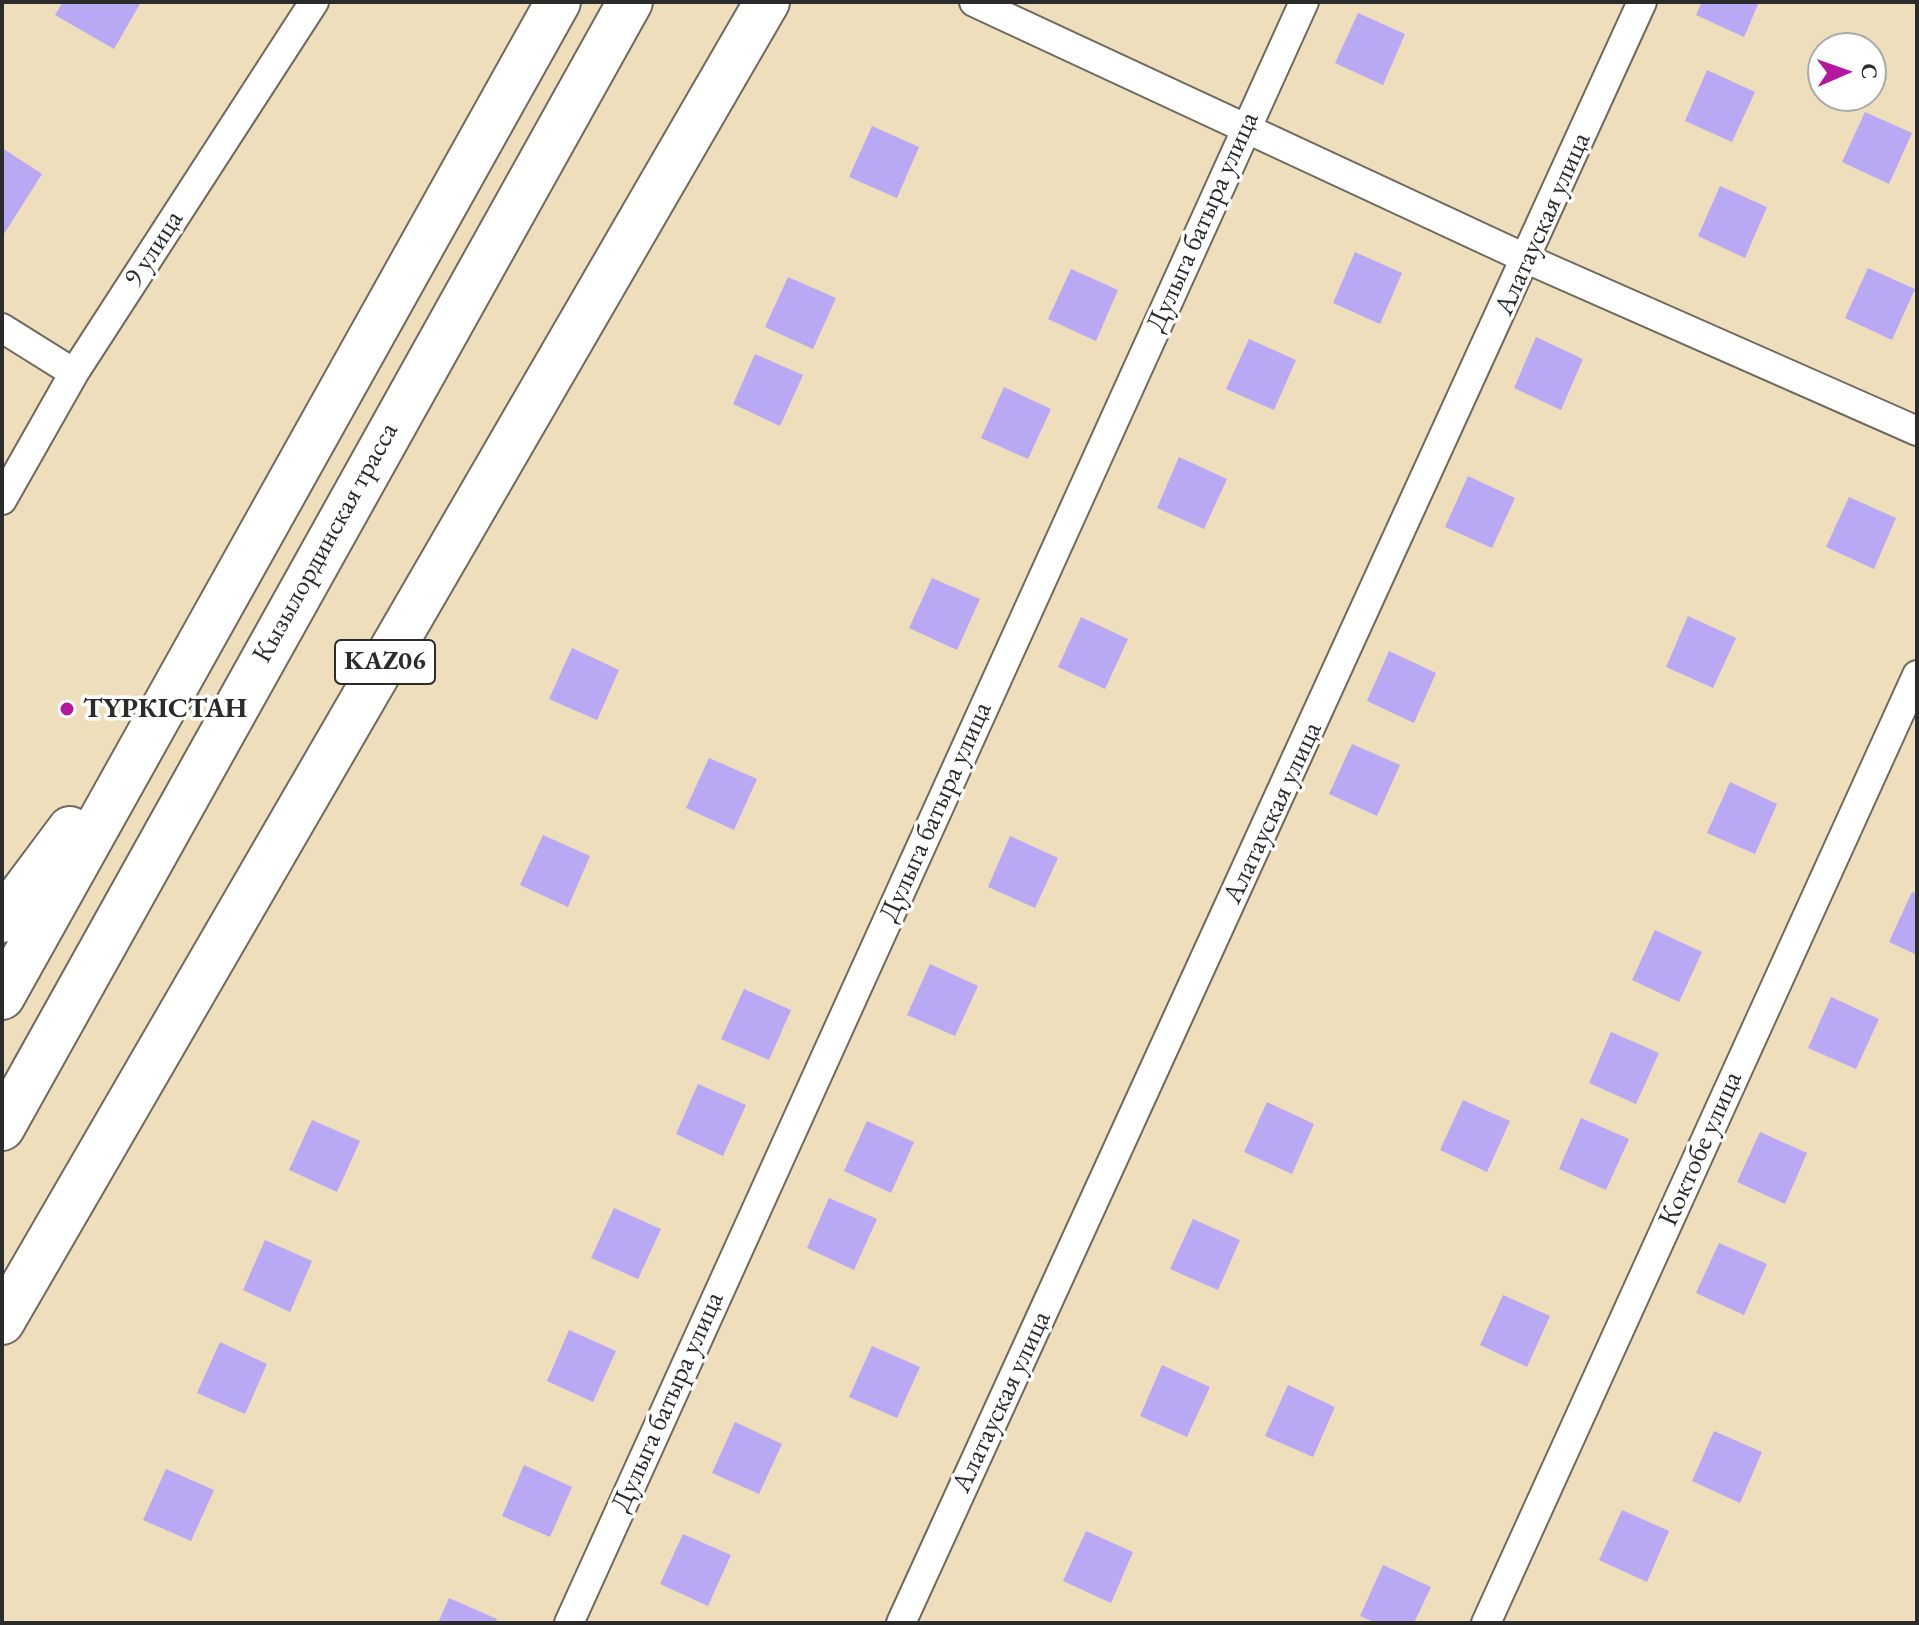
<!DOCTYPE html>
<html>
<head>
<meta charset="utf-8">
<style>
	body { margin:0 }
	#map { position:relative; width:1919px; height:1625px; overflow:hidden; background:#eedebc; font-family:"EB Garamond",serif }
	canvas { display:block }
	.frame { position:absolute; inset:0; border:4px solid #2b2b2b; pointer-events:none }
	.north { position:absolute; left:1807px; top:32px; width:80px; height:80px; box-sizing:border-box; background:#fff; border:2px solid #aaa; border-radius:50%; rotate:88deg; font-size:22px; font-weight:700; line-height:32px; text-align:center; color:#2b2b2b }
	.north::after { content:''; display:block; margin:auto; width:28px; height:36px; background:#b5179e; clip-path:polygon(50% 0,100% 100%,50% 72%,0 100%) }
</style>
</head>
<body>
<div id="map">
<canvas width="1919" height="1625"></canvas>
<div class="frame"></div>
<div class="north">С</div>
</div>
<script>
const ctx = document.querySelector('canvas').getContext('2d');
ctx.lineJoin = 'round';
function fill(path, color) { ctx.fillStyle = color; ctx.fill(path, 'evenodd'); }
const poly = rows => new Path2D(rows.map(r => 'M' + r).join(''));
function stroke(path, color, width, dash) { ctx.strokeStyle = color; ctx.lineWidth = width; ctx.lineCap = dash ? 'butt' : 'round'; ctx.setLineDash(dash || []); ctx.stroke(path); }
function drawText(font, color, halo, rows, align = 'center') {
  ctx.font = font + ' "EB Garamond",serif'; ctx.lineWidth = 7; ctx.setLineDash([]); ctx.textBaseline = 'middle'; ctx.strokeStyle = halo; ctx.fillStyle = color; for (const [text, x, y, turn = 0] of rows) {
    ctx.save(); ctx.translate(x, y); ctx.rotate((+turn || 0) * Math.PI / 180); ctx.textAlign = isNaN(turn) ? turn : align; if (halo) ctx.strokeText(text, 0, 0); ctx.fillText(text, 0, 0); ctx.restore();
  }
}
const building = poly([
	[63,2,141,2,114,49,55,15],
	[1702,2,1759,2,1744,37,1696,15],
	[1358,13,1405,34,1383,85,1335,63],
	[1707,70,1755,92,1732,142,1685,121],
	[1865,112,1912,133,1889,184,1842,162],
	[872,126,919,147,897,198,849,177],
	[2,148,42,174,2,237],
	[1720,186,1767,207,1745,258,1698,236],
	[1355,252,1402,273,1380,324,1333,303],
	[1868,268,1915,289,1892,340,1845,318],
	[1071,269,1118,290,1096,341,1048,319],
	[788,277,836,298,813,349,765,327],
	[1536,337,1583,359,1561,410,1514,388],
	[1249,339,1296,360,1274,410,1226,389],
	[755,354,803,375,780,426,733,404],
	[1004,387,1051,409,1028,459,981,438],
	[1179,457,1227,479,1204,529,1157,508],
	[1468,476,1515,498,1492,548,1445,527],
	[1849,497,1896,518,1874,569,1826,547],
	[932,578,980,599,957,650,909,628],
	[1688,616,1736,638,1713,688,1666,667],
	[1081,617,1128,639,1105,689,1058,667],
	[572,648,619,670,597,720,549,699],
	[1389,651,1436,673,1414,723,1367,701],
	[1352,744,1400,765,1377,816,1329,794],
	[709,758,757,779,734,830,686,808],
	[1730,782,1777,804,1755,854,1707,833],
	[543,835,590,856,568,907,520,885],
	[1010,836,1058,858,1035,908,988,887],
	[1912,892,1917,894,1917,955,1889,942],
	[1655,930,1702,952,1679,1002,1632,980],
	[930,964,978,986,955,1036,907,1015],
	[744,989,791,1010,769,1060,721,1039],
	[1831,997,1879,1019,1856,1069,1808,1048],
	[1611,1032,1659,1053,1636,1104,1589,1083],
	[698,1084,746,1105,723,1156,676,1134],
	[1463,1100,1510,1121,1487,1172,1440,1150],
	[1267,1102,1314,1124,1292,1174,1244,1152],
	[1581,1118,1629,1139,1606,1190,1559,1169],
	[312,1120,360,1141,337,1192,289,1170],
	[867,1121,914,1142,891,1193,844,1171],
	[1760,1132,1807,1153,1785,1204,1737,1182],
	[829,1198,877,1219,854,1270,807,1248],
	[614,1208,661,1229,638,1279,591,1258],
	[1193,1219,1240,1240,1218,1290,1170,1269],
	[265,1240,312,1261,290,1312,243,1290],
	[1719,1243,1767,1264,1744,1315,1696,1293],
	[1503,1295,1550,1316,1527,1367,1480,1345],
	[569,1330,616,1351,593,1402,547,1381],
	[220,1342,267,1364,245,1414,197,1393],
	[872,1346,920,1367,897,1418,849,1397],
	[1162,1365,1210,1387,1187,1437,1140,1416],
	[1288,1385,1335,1407,1313,1457,1265,1436],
	[735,1422,782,1444,759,1494,712,1473],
	[1714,1431,1762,1452,1740,1503,1692,1481],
	[524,1465,572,1487,550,1537,502,1516],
	[166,1469,214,1490,191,1541,143,1520],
	[1622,1510,1669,1531,1647,1582,1599,1560],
	[1086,1531,1133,1552,1111,1603,1063,1581],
	[683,1534,731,1555,708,1606,660,1584],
	[1383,1565,1431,1587,1414,1623,1376,1623,1360,1616],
	[449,1598,497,1619,495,1623,438,1623]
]);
const street = poly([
	[974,2,1527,259,1917,431],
	[2,328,74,373],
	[2,500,74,373,314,2],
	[569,1623,1304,2],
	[901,1623,1642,2],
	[1486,1623,1917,675]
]);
const highway = poly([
	[2,920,70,829],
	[2,997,558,2],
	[2,1128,630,2],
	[2,1322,767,2]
]);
const markers = [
	[67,709,8,"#b5179e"]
];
const shields = [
	[385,662,100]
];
const shieldNames = [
	["KАZ06",385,662]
];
const streetNames = [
	["Дулыга батыра улица",1203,222,-66],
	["Алатауская улица",1543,224,-66],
	["9 улица",154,249,-57],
	["Кызылординская трасса",326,543,-61],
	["Дулыга батыра улица",936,812,-66],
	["Алатауская улица",1273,813,-65],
	["Коктобе улица",1701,1149,-66],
	["Дулыга батыра улица",668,1402,-66],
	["Алатауская улица",1002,1402,-65]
];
const poiNames = [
	["ТҮРКIСТАН",83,709]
];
fill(building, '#b9a8f3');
stroke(street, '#6f6a5e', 32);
stroke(highway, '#6f6a5e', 48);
stroke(street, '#fff', 28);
stroke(highway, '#fff', 44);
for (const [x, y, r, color] of markers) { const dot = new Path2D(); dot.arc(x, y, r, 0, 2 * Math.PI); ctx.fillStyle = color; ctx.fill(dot); stroke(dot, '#fff', 3); }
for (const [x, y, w] of shields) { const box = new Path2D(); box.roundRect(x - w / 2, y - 22, w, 44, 6); ctx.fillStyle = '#fff'; ctx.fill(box); stroke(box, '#2b2b2b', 2); }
drawText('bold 26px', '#2b2b2b', null, shieldNames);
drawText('28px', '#2b2b2b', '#fff', streetNames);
drawText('bold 28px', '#2b2b2b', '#fff', poiNames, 'left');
</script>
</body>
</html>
